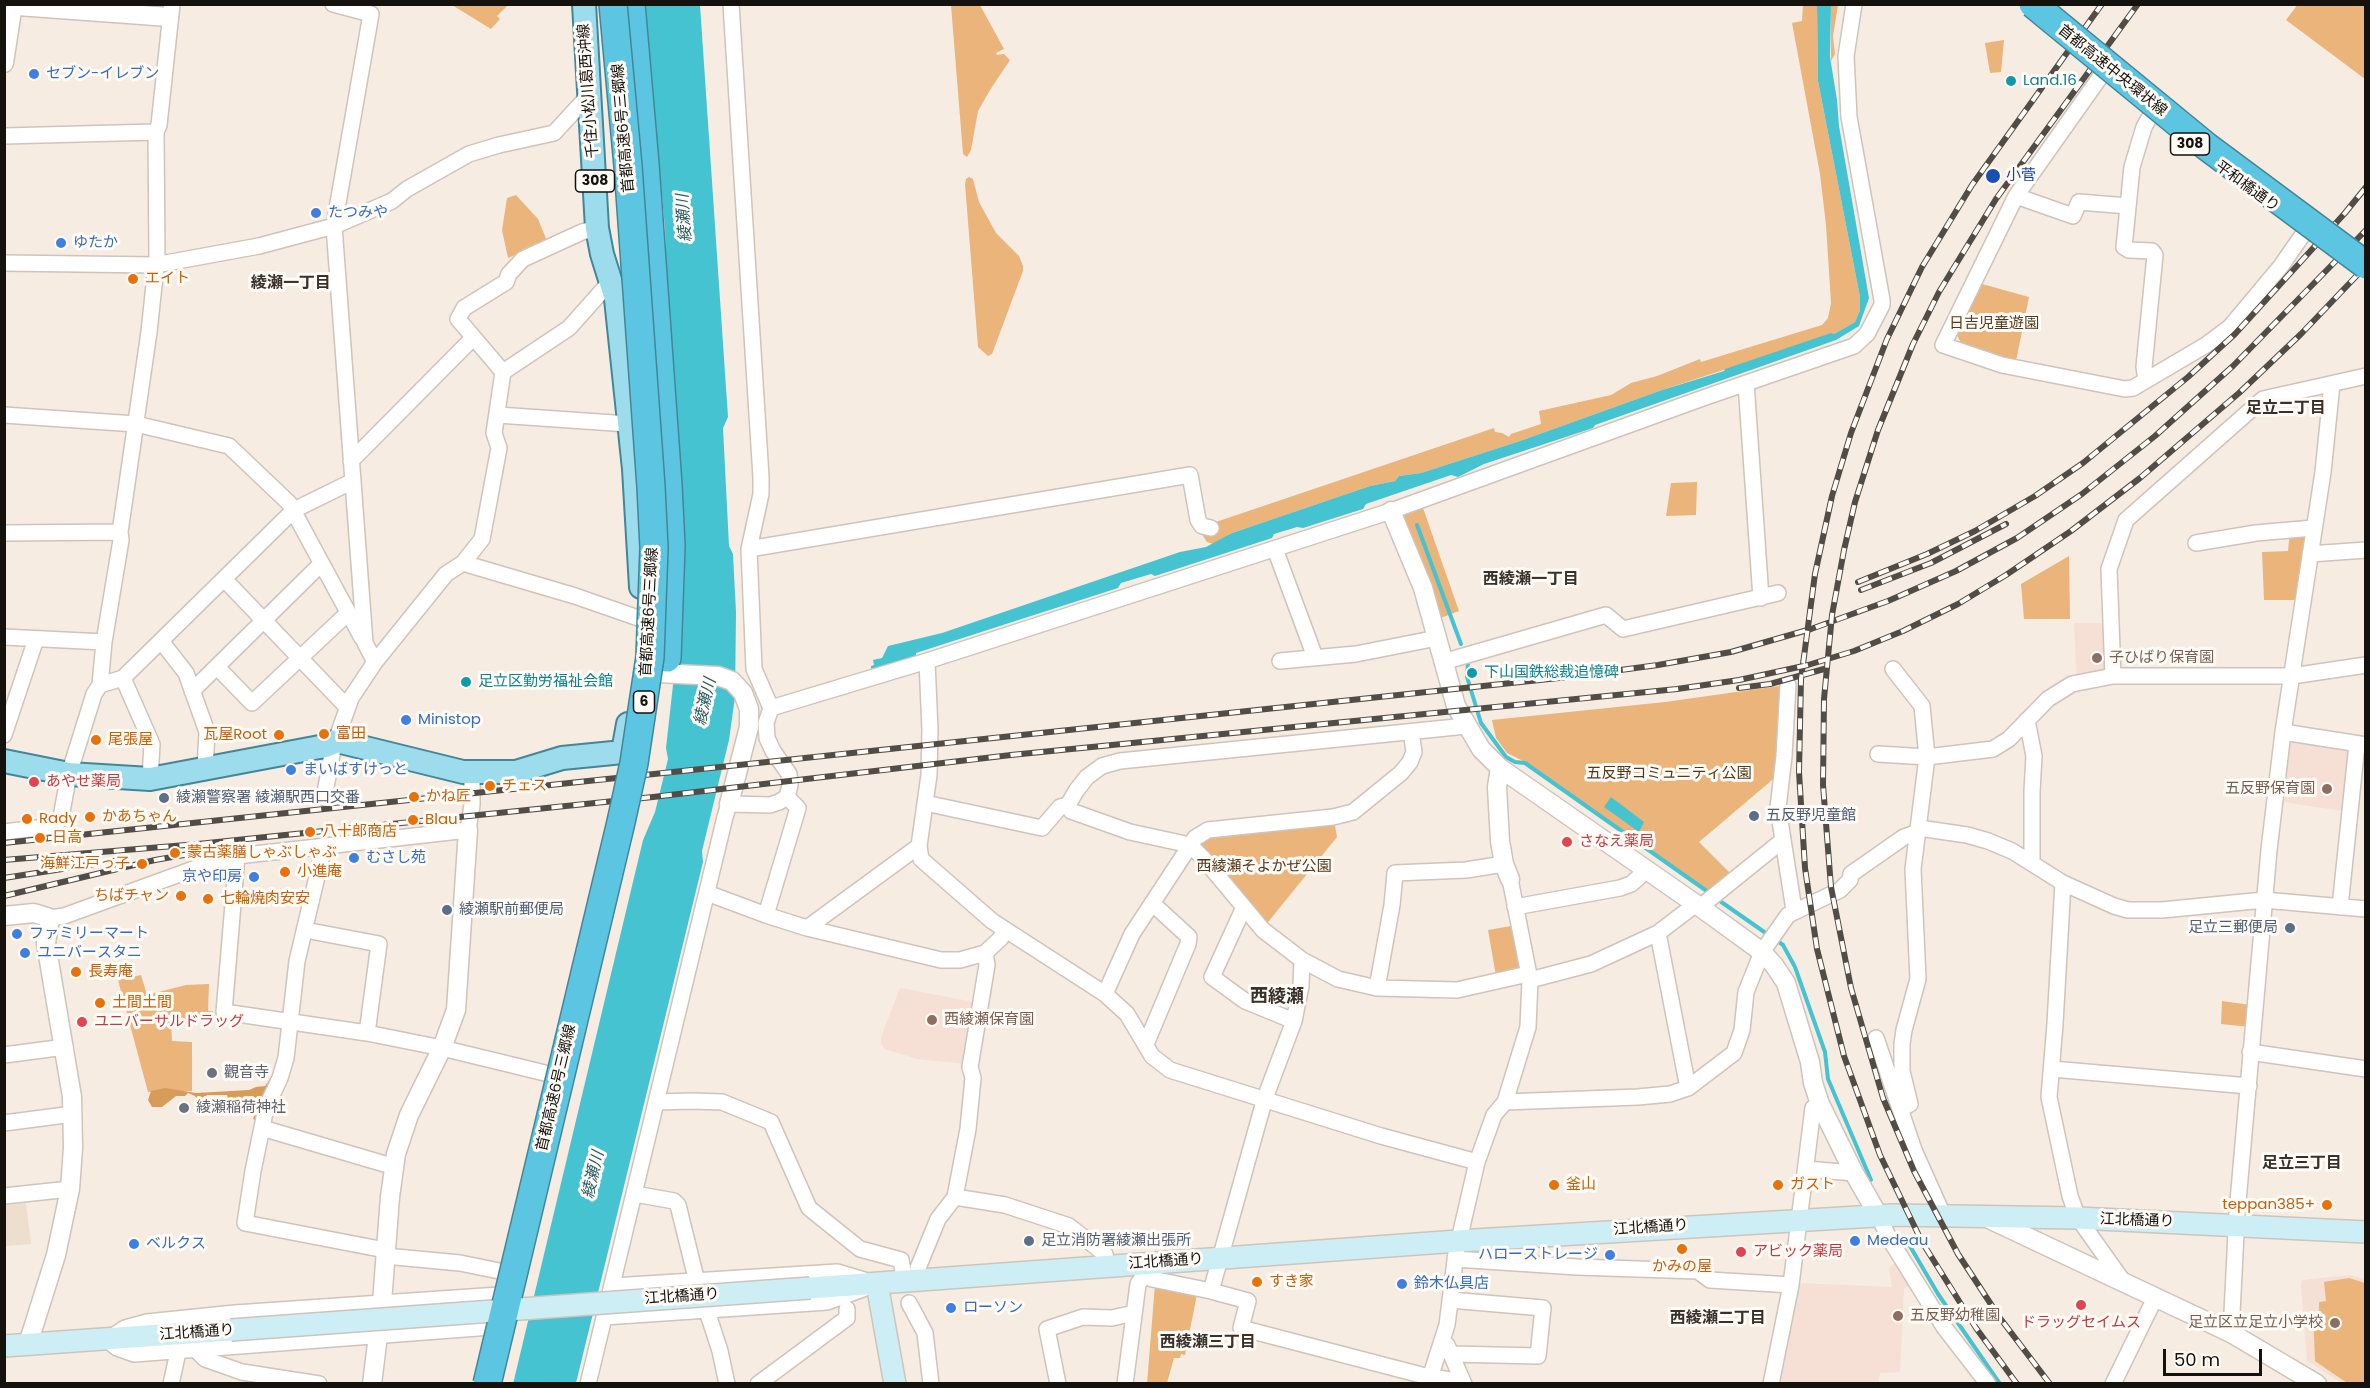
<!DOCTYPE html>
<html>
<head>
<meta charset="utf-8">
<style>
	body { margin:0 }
	#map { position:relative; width:2370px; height:1388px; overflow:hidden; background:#f6ece2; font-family:Poppins,sans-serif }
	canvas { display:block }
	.frame { position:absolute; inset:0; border:6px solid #15120e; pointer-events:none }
	.scale { position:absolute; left:2163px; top:1349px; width:99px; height:27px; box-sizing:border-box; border:3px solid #15120e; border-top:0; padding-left:8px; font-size:18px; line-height:21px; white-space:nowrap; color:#15120e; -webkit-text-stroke:4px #fffbf6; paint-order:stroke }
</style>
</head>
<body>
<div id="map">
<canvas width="2370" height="1388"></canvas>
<div class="frame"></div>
<div class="scale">50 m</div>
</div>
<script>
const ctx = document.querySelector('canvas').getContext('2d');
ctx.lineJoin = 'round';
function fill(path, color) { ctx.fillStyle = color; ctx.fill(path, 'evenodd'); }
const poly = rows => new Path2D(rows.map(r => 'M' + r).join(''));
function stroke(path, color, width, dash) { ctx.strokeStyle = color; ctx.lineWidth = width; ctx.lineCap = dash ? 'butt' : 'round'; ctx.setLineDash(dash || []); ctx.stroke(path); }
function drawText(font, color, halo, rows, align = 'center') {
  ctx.font = font + ' Poppins,"Noto Sans JP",sans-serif'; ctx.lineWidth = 6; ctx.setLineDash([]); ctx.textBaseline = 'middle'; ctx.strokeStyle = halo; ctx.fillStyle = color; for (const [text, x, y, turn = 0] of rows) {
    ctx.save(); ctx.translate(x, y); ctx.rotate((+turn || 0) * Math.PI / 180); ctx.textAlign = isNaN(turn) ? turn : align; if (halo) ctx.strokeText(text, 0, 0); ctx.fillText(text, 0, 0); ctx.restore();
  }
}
const built = poly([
	[26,1203,31,1244,5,1246,5,1205]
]);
const education = poly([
	[2074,623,2108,623,2111,675,2077,682],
	[2284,733,2356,744,2349,812,2277,801],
	[900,988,979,1003,969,1064,917,1059,885,1049,881,1044,881,1037],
	[1898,1260,1911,1285,1904,1289,1900,1372,1880,1373,1878,1383,1780,1384,1798,1283,1892,1287,1889,1268],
	[2350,1275,2365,1279,2365,1383,2342,1383,2307,1361,2301,1286,2302,1280]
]);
const green = poly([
	[2298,4,2365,5,2365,79,2286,20],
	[452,5,508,5,497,16,500,19,491,29],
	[951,5,980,5,1004,49,996,53,997,55,1004,54,1010,60,990,90,978,111,971,150,967,157,963,154],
	[1803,5,1817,5,1818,81,1860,297,1860,310,1855,322,1834,334,1662,390,1520,441,1421,473,1399,476,1395,481,1370,486,1232,533,1213,544,1207,542,1203,536,1204,530,1210,524,1494,428,1495,432,1502,433,1509,437,1511,434,1541,424,1539,411,1611,395,1631,383,1657,376,1700,359,1701,362,1822,325,1828,318,1831,303,1826,225,1820,174,1792,23,1802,21],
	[1831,5,1838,5,1833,36,1835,54,1831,61],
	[2004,40,2001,72,1990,73,1985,43],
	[969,177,973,179,979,202,996,233,1019,256,1023,266,1023,271,992,354,988,356,978,347,965,184,966,179],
	[516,195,538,219,547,241,508,258,502,230,507,198],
	[1982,284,2029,297,2016,361,1961,343,1957,335],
	[1697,482,1696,515,1666,516,1671,483],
	[1423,508,1459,611,1438,619,1398,514],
	[2312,529,2303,600,2264,600,2262,552,2288,551,2290,531],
	[2069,556,2070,619,2024,619,2021,584],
	[1786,685,1778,775,1699,842,1733,876,1711,895,1525,762,1507,753,1496,738,1492,720,1665,702],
	[1334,820,1337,837,1264,927,1195,843,1210,832],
	[1511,926,1520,971,1496,976,1488,930],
	[141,975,147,995,186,985,209,984,208,1011,213,1011,213,1019,171,1019,172,1041,192,1042,192,1091,148,1092,118,980],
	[2222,1001,2251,1005,2250,1027,2221,1024],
	[2349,1278,2365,1283,2365,1383,2347,1383,2315,1361,2313,1313,2319,1312,2319,1302,2326,1301,2324,1282],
	[1155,1284,1197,1294,1185,1355,1181,1354,1180,1358,1174,1358,1167,1383,1147,1384]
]);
const forest = poly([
	[275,1077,258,1121,253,1119,258,1106,255,1098,251,1096,234,1105,230,1105,227,1095,207,1095,203,1099,197,1099,195,1096,188,1093,185,1096,176,1096,162,1107,152,1107,148,1100,151,1091,165,1088,196,1093,249,1090,256,1087,265,1086,271,1078]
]);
const water = poly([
	[645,5,700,5,728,417,723,428,729,546,733,554,736,612,735,697,729,740,702,851,703,862,576,1383,513,1384,643,840,655,812,668,759,666,748,673,685,677,580,665,229],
	[1817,5,1831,5,1830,57,1837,100,1839,126,1869,298,1859,326,1836,340,1615,418,1595,425,1593,428,1484,464,1458,477,1451,475,1366,504,1363,509,1303,528,1297,527,1274,534,1272,538,1155,576,1151,574,1121,583,1118,588,916,653,916,657,871,669,871,666,874,665,873,660,882,658,888,646,942,633,1180,552,1206,547,1232,533,1370,486,1395,481,1399,476,1421,473,1520,441,1662,390,1724,371,1725,369,1831,333,1834,334,1855,322,1860,310,1860,297,1818,81],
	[1611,797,1644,822,1639,832,1604,807]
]);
const stream = poly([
	[1417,525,1461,644],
	[1468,662,1467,677,1481,723,1506,757,1515,762,1525,763,1711,894],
	[1717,899,1770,936],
	[1776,940,1783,945,1795,967,1825,1052,1828,1079,1871,1180],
	[1907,1241,1938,1294,2000,1384]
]);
const minor = poly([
	[333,4,371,14,334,226,365,643,375,662],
	[731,4,761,477,761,494,749,549,754,669,771,708],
	[2103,73,2016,196,2073,216,2079,202,2128,206],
	[4,136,156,132],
	[2016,196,1943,345,2002,365,2125,389,2133,388,2206,345,2230,327,2281,266,2306,230],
	[4,263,155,265,259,246,334,226,392,201,407,189,469,154,499,145,554,133,590,94],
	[503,372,458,319,464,308,506,282,509,274,523,259,582,232,597,228],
	[2146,380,2144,367,2155,255,2152,251,2129,250,2124,247,2132,167,2144,127,2152,113],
	[1746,383,1761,598],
	[4,415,136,424,229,446,289,503,362,638],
	[498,415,628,424,636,430],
	[351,461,473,338],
	[4,533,120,532],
	[2196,543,2256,533,2313,528],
	[749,549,1190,475,1198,520,1202,526,1211,528],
	[1275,549,1315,657],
	[2310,554,2366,550],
	[463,563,482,539,499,448,494,433,503,372,569,328,610,282],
	[224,579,347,707],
	[4,637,104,642],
	[161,641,186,673,207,732,205,769],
	[927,661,930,730,929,775,919,846,921,859,992,921,1105,994,1127,1014,1152,1056,1170,1070,1381,1136,1477,1162],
	[1280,661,1356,654,1437,638],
	[1443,662,1606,615,1623,629,1778,593],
	[217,667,252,703,348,613],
	[1893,669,1922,706,1927,757,1913,869,1918,979,1904,1030,1902,1044,1902,1071,1910,1104,1900,1109],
	[2113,676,2109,569,2126,520,2263,399,2366,376],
	[123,678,152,744,150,779],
	[100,685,123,678,294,510,353,481],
	[1788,685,1784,756,1778,808,1794,910],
	[192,691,321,564],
	[2027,720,2034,756,2032,791,2032,863],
	[1466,726,1120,761,1102,766,1087,777,1076,791,1068,805,1071,811,1130,832,1190,845,1203,858,1263,930,1302,960,1338,979,1377,988,1457,990,1528,974],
	[2283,732,2366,745],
	[4,735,36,639],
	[1878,754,1927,757,1993,749,2009,739,2048,699,2072,684,2113,676,2292,676,2366,665],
	[324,798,333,749,351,698,375,662,446,574,463,563,575,596,641,619],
	[925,803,1042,828,1060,807,1068,805],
	[1919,828,1967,835,1988,841,2012,851,2063,883,2114,906,2128,910,2162,910,2264,900,2366,909],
	[4,832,53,826,58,822,61,817,69,774,94,694,100,685,104,642,121,540,120,532,149,332,157,257,156,132,159,125,172,4],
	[324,847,297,961,286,1058,280,1078,266,1108,253,1171,245,1223,385,1250],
	[237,856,224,1012,367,1033,442,1048,549,1074],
	[2063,883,2055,1024,2049,1097,2070,1196,2078,1218,2125,1284],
	[707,893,766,915,807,928,941,960,960,960,985,953,1001,938,1004,929],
	[1244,907,1212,977,1245,1001,1294,1021],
	[1515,907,1620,888,1631,884,1647,870],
	[1700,907,1783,840],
	[2340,907,2357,744],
	[766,915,798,808,787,797],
	[50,918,64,916,210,863,237,856,468,830,472,805,472,773],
	[807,928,919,846],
	[305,930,379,944,367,1033],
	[1658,933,1688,1088],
	[1530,980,1591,964,1658,933,1696,904],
	[1377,988,1392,905,1395,873,1466,870,1504,864],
	[1105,994,1132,934,1195,838,1208,830,1333,817,1353,812,1401,773,1410,762,1414,752,1411,732],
	[1876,1038,1914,1150,1943,1215],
	[1146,1044,1188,944,1189,937,1152,903],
	[2250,1052,2366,1069],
	[4,1055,65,1047],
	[2052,1069,2249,1086],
	[657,1102,692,1101,722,1102,771,1122,809,1208,860,1249,901,1260,905,1282],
	[1505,1102,1638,1097,1670,1094,1688,1088,1734,1053,1742,1030,1746,992,1762,952,1788,915,1840,890,1850,880,1851,874,1904,837,1918,832],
	[4,1123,73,1114],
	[262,1128,395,1167],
	[1806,1169,1854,1173],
	[635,1194,674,1201,678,1205,697,1282],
	[4,1196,70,1189],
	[955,1197,1005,1205,1069,1226,1105,1254,1107,1266],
	[1878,1215,1889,1238,1944,1327,1988,1384],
	[385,1256,460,1263,504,1272],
	[1455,1259,1577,1267,1698,1271,1710,1280,1791,1285],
	[918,1268,938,1219,955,1197,968,1129,973,1078,970,1067,987,965,985,953],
	[1144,1275,1152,1279,1211,1291,1248,1301,1241,1328,1425,1376,1463,1382],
	[613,1286,837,1272,864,1280],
	[1211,1291,1265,1098,1294,1021,1301,986,1302,960],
	[1450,1300,1543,1308,1538,1356,1452,1354],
	[909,1303,925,1333,931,1384],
	[707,1311,720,1351,727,1384],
	[604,1317,827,1302,863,1289],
	[491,1327,134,1354,117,1348,107,1340,125,1328,147,1322,235,1313,499,1295],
	[2231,1333,2237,1213,2269,850,2283,732,2323,472,2332,384],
	[1447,1345,1464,1384],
	[197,1351,205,1359,242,1372,319,1384],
	[171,1384,178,1352],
	[588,1384,725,817,729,804,770,805,779,802,787,797,790,785,789,774,773,751,767,738,766,723,771,708,927,661,1391,511,1703,398,1854,346,1867,334,1882,305,1882,300,1849,117,1846,56,1854,4],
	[758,1384,847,1318,847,1309],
	[1058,1384,1047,1329,1083,1317,1112,1318,1134,1313],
	[1125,1384,1138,1284,1144,1275,1143,1266],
	[1428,1384,1447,1325,1456,1253,1477,1162,1494,1115,1505,1102,1528,1027,1530,980,1510,879],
	[1771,1384,1791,1285,1813,1108,1820,1104],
	[2113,1384,2155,1298]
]);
const tertiary = poly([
	[4,5,169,17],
	[4,63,13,4],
	[1391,511,1423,588,1456,706,1481,749,1500,768,1700,907,1762,952,1774,965,1786,983,1810,1062,1813,1083,1820,1104,1854,1173,1878,1215],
	[657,673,718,676,732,681,743,693,749,709,749,727,729,804],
	[1500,768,1497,787,1500,841,1504,864,1510,879],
	[4,916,34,913,50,918,46,943,72,1097,73,1148,70,1189,56,1255,28,1344],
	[1985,1217,2231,1333,2317,1384],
	[372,1384,382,1303,390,1197,396,1154,409,1115,442,1048,456,1010,468,830]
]);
const secondary = poly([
	[877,1284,895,1384],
	[810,1288,1458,1241,1892,1215,2078,1218,2366,1232],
	[4,1346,231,1330]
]);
const primary = poly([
	[584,4,597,228,602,254,616,299,634,469,641,587],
	[4,761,69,774,150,779,325,746,337,741,463,772,516,772,562,758,623,752,628,724]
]);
const motorway = poly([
	[631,4,645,164,668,485,671,546,667,658]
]);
const rail = poly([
	[1858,582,1927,554,1975,531,2035,496,2083,463,2188,377,2235,334,2345,213,2366,187],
	[1861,590,1931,563,2006,524],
	[1739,688,1770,684,1824,669],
	[4,843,1568,677,1658,665,1731,652,1811,629,1888,601,1956,571,2017,538,2082,494,2155,436,2233,366,2366,230],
	[4,860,198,844,653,797,1011,755,1677,689,1739,680,1808,665,1854,651,1903,631,1958,604,2006,575,2071,531,2140,478,2239,393,2301,334,2366,266],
	[4,878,120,860],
	[4,896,155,860,201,852],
	[2017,1384,1976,1328,1922,1242,1880,1155,1844,1056,1817,949,1805,868,1799,772,1801,679,1815,574,1832,496,1851,433,1887,339,1922,267,1972,185,2102,4],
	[2050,1384,2000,1318,1958,1254,1914,1171,1883,1098,1851,988,1831,887,1823,785,1824,699,1832,615,1844,550,1855,502,1878,430,1913,344,1939,292,1996,199,2138,4]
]);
const secondaryBridge = poly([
	[231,1330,810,1288]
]);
const motorwayBridge = poly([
	[2033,4,2206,146,2366,265],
	[487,1384,621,822,634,763,650,657,654,548,651,487,628,166,613,4]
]);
const markers = [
	[34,74,6,"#3f7fe0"],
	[2011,81,6,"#0f9aa8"],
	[1993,176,8,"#1a4fb4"],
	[316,213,6,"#3f7fe0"],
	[61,243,6,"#3f7fe0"],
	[133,279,6,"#e8710a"],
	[2097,658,6,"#8d6e63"],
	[1472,673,6,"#0f9aa8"],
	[466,682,6,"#0f9aa8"],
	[406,720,6,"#3f7fe0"],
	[324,734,6,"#e8710a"],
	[279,735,6,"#e8710a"],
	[96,740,6,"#e8710a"],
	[291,770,6,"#3f7fe0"],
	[34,782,6,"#e0444e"],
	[490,786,6,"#e8710a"],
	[2327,789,6,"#8d6e63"],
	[414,797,6,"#e8710a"],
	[164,798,6,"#5c6f8a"],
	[1754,816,6,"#5c6f8a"],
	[90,817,6,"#e8710a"],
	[27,819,6,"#e8710a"],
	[413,820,6,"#e8710a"],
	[310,832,6,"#e8710a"],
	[40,838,6,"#e8710a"],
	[1567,842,6,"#e0444e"],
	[175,853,6,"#e8710a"],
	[354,858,6,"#3f7fe0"],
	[142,864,6,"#e8710a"],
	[285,872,6,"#e8710a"],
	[254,877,6,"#3f7fe0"],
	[181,896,6,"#e8710a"],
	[208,899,6,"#e8710a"],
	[447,910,6,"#5c6f8a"],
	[2290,928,6,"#5c6f8a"],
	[17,934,6,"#3f7fe0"],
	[25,953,6,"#3f7fe0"],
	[76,972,6,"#e8710a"],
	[100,1003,6,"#e8710a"],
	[932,1020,6,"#8d6e63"],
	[82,1022,6,"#e0444e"],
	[212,1073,6,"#6b7280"],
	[184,1108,6,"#6b7280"],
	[1554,1185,6,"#e8710a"],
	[1778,1185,6,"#e8710a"],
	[2327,1205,6,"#e8710a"],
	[1029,1241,6,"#5c6f8a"],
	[1855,1241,6,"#3f7fe0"],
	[134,1244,6,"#3f7fe0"],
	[1682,1249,6,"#e8710a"],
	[1741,1252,6,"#e0444e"],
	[1610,1255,6,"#3f7fe0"],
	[1257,1282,6,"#e8710a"],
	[1402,1284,6,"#3f7fe0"],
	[2081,1305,6,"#e0444e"],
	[951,1308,6,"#3f7fe0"],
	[1898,1316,6,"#8d6e63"],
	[2335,1323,6,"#8d6e63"]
];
const shields = [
	[2190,144,39],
	[595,181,39],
	[644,702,21]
];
const shieldNames = [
	["308",2190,144],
	["308",595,181],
	["6",644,702]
];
const streetNames = [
	["首都高速中央環状線",2112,71,39],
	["千住小松川葛西沖線",589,91,-94],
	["首都高速6号三郷線",624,128,-95],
	["平和橋通り",2247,187,36],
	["首都高速6号三郷線",650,612,-87],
	["首都高速6号三郷線",557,1088,-77],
	["江北橋通り",2137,1221,2],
	["江北橋通り",1651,1228,-4],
	["江北橋通り",1166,1262,-4],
	["江北橋通り",682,1297,-4],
	["江北橋通り",197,1333,-4]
];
const shopNames = [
	["セブン-イレブン",46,74],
	["たつみや",328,213],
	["ゆたか",73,243],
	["Ministop",418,720],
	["まいばすけっと",303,770],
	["むさし苑",366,858],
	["京や印房",242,877,"right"],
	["ファミリーマート",29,934],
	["ユニバースタニ",37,953],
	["Medeau",1867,1241],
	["ベルクス",146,1244],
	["ハローストレージ",1598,1255,"right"],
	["鈴木仏具店",1414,1284],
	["ローソン",963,1308]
];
const cultureNames = [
	["Land.16",2023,81],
	["下山国鉄総裁追憶碑",1484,673],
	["足立区勤労福祉会館",478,682]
];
const transitNames = [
	["小菅",2006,176]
];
const foodNames = [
	["エイト",145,279],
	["富田",336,734],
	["瓦屋Root",267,735,"right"],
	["尾張屋",108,740],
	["チェス",502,786],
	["かね匠",426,797],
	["かあちゃん",102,817],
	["Rady",39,819],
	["Blau",425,820],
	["八十郎商店",322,832],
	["日高",52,838],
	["蒙古薬膳しゃぶしゃぶ",187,853],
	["海鮮江戸っ子",130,864,"right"],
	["小進庵",297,872],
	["ちばチャン",169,896,"right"],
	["七輪焼肉安安",220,899],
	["長寿庵",88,972],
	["土間土間",112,1003],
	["釜山",1566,1185],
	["ガスト",1790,1185],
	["teppan385+",2315,1205,"right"],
	["かみの屋",1682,1267,"center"],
	["すき家",1269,1282]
];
const parkNames = [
	["日吉児童遊園",1994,324],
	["五反野コミュニティ公園",1669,774],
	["西綾瀬そよかぜ公園",1264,867]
];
const educationNames = [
	["子ひばり保育園",2109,658],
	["五反野保育園",2315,789,"right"],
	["西綾瀬保育園",944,1020],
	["五反野幼稚園",1910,1316],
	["足立区立足立小学校",2323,1323,"right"]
];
const healthNames = [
	["あやせ薬局",46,782],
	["さなえ薬局",1579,842],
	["ユニバーサルドラッグ",94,1022],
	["アビック薬局",1753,1252],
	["ドラッグセイムス",2081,1323,"center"]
];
const serviceNames = [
	["綾瀬警察署 綾瀬駅西口交番",176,798],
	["五反野児童館",1766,816],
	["綾瀬駅前郵便局",459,910],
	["足立三郵便局",2278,928,"right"],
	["足立消防署綾瀬出張所",1041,1241]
];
const worshipNames = [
	["觀音寺",224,1073],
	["綾瀬稲荷神社",196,1108]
];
const waterNames = [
	["綾瀬川",685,218,-94],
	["綾瀬川",706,702,-77],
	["綾瀬川",594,1175,-77]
];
const neighbourhoodNames = [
	["綾瀬一丁目",291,284],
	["足立二丁目",2286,409],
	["西綾瀬一丁目",1531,580],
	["足立三丁目",2302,1164],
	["西綾瀬二丁目",1718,1319],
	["西綾瀬三丁目",1208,1343]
];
const quarterNames = [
	["西綾瀬",1277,997]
];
fill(built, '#eedece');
fill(education, '#f6dfd4');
fill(green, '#ebb47a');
fill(forest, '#d79c5a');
fill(water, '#46c3d1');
stroke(stream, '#46c3d1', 4);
stroke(minor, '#cec4bb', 18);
stroke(tertiary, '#cec4bb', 21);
stroke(secondary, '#cec4bb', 24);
stroke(primary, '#438697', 26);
stroke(motorway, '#438697', 30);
stroke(minor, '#fff', 15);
stroke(tertiary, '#fff', 18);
stroke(secondary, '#ceeef6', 21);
stroke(primary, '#9ddced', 22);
stroke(motorway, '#5cc5e1', 27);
stroke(rail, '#514c46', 6);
stroke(rail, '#fffbf6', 4, [11]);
stroke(secondaryBridge, '#cec4bb', 24, []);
stroke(motorwayBridge, '#438697', 30, []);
stroke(secondaryBridge, '#ceeef6', 21);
stroke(motorwayBridge, '#5cc5e1', 27);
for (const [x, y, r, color] of markers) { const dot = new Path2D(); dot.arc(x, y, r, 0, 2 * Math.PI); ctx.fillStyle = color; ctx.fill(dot); stroke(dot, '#fffbf6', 2); }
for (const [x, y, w] of shields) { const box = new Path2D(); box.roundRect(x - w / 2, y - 11, w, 22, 4.5); ctx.fillStyle = '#fffbf6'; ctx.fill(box); stroke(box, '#15120e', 1.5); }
drawText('bold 14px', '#15120e', null, shieldNames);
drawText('15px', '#15120e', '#fffbf6', streetNames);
drawText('15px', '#366cbe', '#fffbf6', shopNames, 'left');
drawText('15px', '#0d838f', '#fffbf6', cultureNames, 'left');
drawText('15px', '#164399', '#fffbf6', transitNames, 'left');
drawText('15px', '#c56008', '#fffbf6', foodNames, 'left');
drawText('15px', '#52391c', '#fffbf6', parkNames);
drawText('15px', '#785e54', '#fffbf6', educationNames, 'left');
drawText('15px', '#be3a42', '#fffbf6', healthNames, 'left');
drawText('15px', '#4e5e75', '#fffbf6', serviceNames, 'left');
drawText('15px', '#5b616d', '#fffbf6', worshipNames, 'left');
drawText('italic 16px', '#275a61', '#fffbf6', waterNames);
drawText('bold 16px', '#393129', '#fffbf6', neighbourhoodNames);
drawText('bold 18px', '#393129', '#fffbf6', quarterNames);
</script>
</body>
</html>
